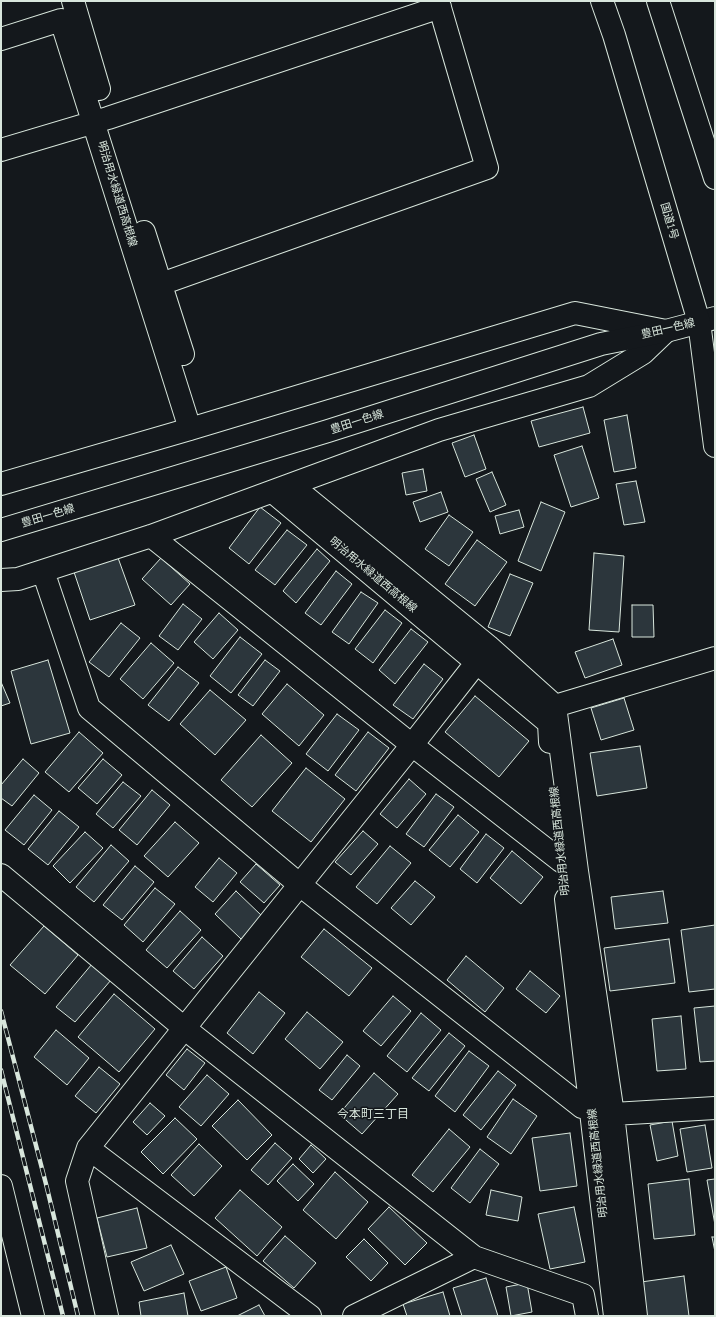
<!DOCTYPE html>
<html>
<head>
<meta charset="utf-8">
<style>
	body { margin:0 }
	#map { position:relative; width:716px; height:1317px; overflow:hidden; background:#14181c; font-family:"PT Sans Narrow",sans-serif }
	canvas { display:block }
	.frame { position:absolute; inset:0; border:2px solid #d8e6dc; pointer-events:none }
</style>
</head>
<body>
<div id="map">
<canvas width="716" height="1317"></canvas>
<div class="frame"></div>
</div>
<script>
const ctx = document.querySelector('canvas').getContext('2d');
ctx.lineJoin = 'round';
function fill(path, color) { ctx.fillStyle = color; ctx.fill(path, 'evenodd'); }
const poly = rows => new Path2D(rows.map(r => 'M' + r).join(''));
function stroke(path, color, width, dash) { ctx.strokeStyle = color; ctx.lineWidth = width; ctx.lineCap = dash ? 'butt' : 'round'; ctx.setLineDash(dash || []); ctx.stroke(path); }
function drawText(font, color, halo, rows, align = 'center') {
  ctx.font = font + ' "PT Sans Narrow","Noto Sans JP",sans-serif'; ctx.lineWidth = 3; ctx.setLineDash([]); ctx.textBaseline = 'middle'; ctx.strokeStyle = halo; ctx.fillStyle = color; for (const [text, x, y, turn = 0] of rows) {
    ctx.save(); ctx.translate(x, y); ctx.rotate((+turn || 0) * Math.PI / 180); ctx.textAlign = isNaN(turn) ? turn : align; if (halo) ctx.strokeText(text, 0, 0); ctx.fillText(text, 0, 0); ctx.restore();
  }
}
const building = poly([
	[583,407,590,433,539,447,531,421,583,407],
	[627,415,636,468,614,472,604,420,627,415],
	[474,435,486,469,465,477,452,443,474,435],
	[582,446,599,498,571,507,554,455,582,446],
	[423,469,427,491,406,495,402,473,423,469],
	[492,472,506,505,490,512,476,479,492,472],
	[636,481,645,522,624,525,616,484,636,481],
	[441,492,448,512,420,522,413,502,441,492],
	[541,502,565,512,541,571,518,561,541,502],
	[260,507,281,523,249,564,229,548,260,507],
	[519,510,524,527,500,534,495,516,519,510],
	[449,515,473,532,449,566,425,549,449,515],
	[287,530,307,545,275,585,255,570,287,530],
	[477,540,507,562,475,606,445,584,477,540],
	[317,549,330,561,296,603,283,591,317,549],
	[594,553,624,556,619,632,589,630,594,553],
	[117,555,135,605,90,620,73,569,117,555],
	[161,558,190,584,171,605,142,579,161,558],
	[336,571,352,584,321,625,305,613,336,571],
	[510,574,533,583,510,636,488,627,510,574],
	[361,592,378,603,349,644,332,632,361,592],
	[183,604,202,619,178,650,159,636,183,604],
	[632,605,653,605,654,637,632,637,632,605],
	[385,610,402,623,373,663,355,649,385,610],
	[219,613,238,630,213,659,194,642,219,613],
	[121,623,140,638,109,677,89,662,121,623],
	[411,629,428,642,395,684,379,670,411,629],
	[240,637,262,654,231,693,210,676,240,637],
	[613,639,622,665,585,678,575,652,613,639],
	[151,643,174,663,143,699,120,679,151,643],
	[48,660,70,733,31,744,11,671,48,660],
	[265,660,280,671,253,706,238,695,265,660],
	[424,664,443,679,413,719,393,705,424,664],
	[178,667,199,683,169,721,148,705,178,667],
	[1,682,10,703,1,706,1,682],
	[287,684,324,715,299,746,262,714,287,684],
	[210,690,246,720,215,755,180,724,210,690],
	[475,696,529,741,499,777,445,732,475,696],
	[624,698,634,730,601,740,591,708,624,698],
	[337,714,359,730,328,771,306,754,337,714],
	[79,732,103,753,69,792,45,772,79,732],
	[368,732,389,748,356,791,335,775,368,732],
	[261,735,292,763,252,807,221,780,261,735],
	[640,746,647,788,597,796,590,753,640,746],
	[23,759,39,773,12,806,1,798,1,785,23,759],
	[103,759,122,775,97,804,78,788,103,759],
	[306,768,345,799,311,842,272,811,306,768],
	[409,779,426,794,397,828,380,814,409,779],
	[123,782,141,796,113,828,96,814,123,782],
	[152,790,170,805,137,845,119,830,152,790],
	[436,794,454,807,424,847,406,834,436,794],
	[34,795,52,810,24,845,5,830,34,795],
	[59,811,79,827,48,865,28,849,59,811],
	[458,815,479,832,450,867,429,850,458,815],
	[175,822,199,843,168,877,144,856,175,822],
	[363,831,378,844,351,875,335,862,363,831],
	[85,832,103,848,70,883,53,866,85,832],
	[486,834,504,848,477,883,460,869,486,834],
	[111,845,129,861,94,902,76,887,111,845],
	[390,846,411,863,377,904,356,887,390,846],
	[512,851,543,877,521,904,490,878,512,851],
	[219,858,237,873,213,902,195,887,219,858],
	[256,864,280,885,264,903,240,882,256,864],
	[135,866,154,882,122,920,103,905,135,866],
	[415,881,435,897,411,925,391,908,415,881],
	[155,888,175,904,143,942,124,925,155,888],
	[236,891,262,916,241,939,215,914,236,891],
	[663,891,668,923,615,929,611,897,663,891],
	[180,911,201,930,167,968,146,950,180,911],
	[715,925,715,989,689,992,681,930,715,925],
	[44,926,78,955,45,994,10,965,44,926],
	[324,929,372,968,349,996,301,957,324,929],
	[202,937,223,956,194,989,173,971,202,937],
	[669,939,675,983,610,991,604,948,669,939],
	[466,956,504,988,485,1012,447,980,466,956],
	[92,964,111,980,75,1022,56,1007,92,964],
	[530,971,560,996,546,1013,516,989,530,971],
	[259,992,285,1013,253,1054,227,1033,259,992],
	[114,994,155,1029,119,1072,78,1037,114,994],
	[393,996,411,1011,381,1046,363,1031,393,996],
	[715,1006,715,1061,700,1062,694,1008,715,1006],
	[307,1012,343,1042,320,1069,285,1039,307,1012],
	[421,1013,441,1030,407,1072,387,1056,421,1013],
	[681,1016,686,1069,657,1071,652,1019,681,1016],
	[56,1030,89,1058,67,1085,34,1057,56,1030],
	[449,1033,465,1046,429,1091,412,1078,449,1033],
	[187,1049,205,1063,184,1090,166,1075,187,1049],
	[469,1051,489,1066,455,1112,435,1096,469,1051],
	[347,1055,360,1066,332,1100,319,1090,347,1055],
	[99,1067,120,1084,96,1113,75,1096,99,1067],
	[498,1071,516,1085,481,1130,463,1115,498,1071],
	[374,1073,398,1094,362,1134,339,1114,374,1073],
	[207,1075,229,1094,201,1126,179,1107,207,1075],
	[513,1099,537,1116,511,1154,487,1137,513,1099],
	[238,1100,272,1135,247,1160,212,1126,238,1100],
	[150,1103,165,1116,147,1135,133,1122,150,1103],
	[175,1118,197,1139,163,1174,141,1152,175,1118],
	[672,1121,678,1156,657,1161,650,1125,672,1121],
	[705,1125,712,1168,687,1172,680,1129,705,1125],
	[449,1129,470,1147,433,1192,412,1175,449,1129],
	[570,1133,577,1186,540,1191,532,1138,570,1133],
	[275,1143,292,1158,268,1185,251,1170,275,1143],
	[199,1144,222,1166,194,1196,171,1175,199,1144],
	[311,1145,326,1159,313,1173,299,1159,311,1145],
	[480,1149,499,1164,470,1203,451,1188,480,1149],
	[293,1164,314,1184,298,1201,277,1181,293,1164],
	[335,1172,368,1202,336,1239,303,1210,335,1172],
	[689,1179,695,1235,654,1239,648,1184,689,1179],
	[715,1179,715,1225,707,1180,715,1179],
	[240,1190,282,1227,257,1256,215,1218,240,1190],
	[491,1190,522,1197,518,1221,486,1215,491,1190],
	[389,1207,427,1243,405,1265,368,1229,389,1207],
	[574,1207,585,1262,550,1269,538,1214,574,1207],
	[137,1208,147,1248,107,1257,97,1218,137,1208],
	[285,1236,316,1263,294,1288,263,1261,285,1236],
	[712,1237,715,1237,715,1252,712,1237],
	[364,1239,388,1263,371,1281,346,1257,364,1239],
	[171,1245,184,1274,144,1291,131,1262,171,1245],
	[226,1267,237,1298,201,1311,189,1281,226,1267],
	[684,1276,689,1316,646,1316,641,1282,684,1276],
	[486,1278,498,1316,462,1316,453,1288,486,1278],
	[527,1283,532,1312,511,1316,506,1287,527,1283],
	[443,1292,450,1316,407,1316,403,1304,443,1292],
	[184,1293,188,1316,141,1316,139,1302,184,1293],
	[259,1305,265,1316,237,1316,259,1305]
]);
const minor = poly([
	[73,1,99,89],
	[1,39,61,20,190,429],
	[1,150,108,118,440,7],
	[144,232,183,354],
	[161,284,487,168,438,1],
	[1,484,190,429,575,313,666,331],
	[291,485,488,646,555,706,577,871,613,1114,636,1316],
	[273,492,549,723,550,742],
	[151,536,412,745,561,861,577,871],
	[43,571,89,708,300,885,582,1107,613,1114,715,1108],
	[1,580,18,579,151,536,439,430,589,386,643,353,666,331],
	[555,706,715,658],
	[1,875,184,1028,474,1257],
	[566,899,615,1316],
	[88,1148,310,1316],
	[1,1186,33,1316],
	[107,1316,77,1181,88,1148,412,745,477,662,485,650],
	[354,1316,474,1257,583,1295,587,1316]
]);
const major = poly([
	[1,530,328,431,601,344,666,331,715,318]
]);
const highway = poly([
	[602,1,614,35,699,322,715,446],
	[658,1,715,178]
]);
const rail = poly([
	[1,1011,46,1184,78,1316],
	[1,1070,63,1316]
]);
const streetNames = [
	["明治用水緑道西高根線",117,194,73],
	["国道1号",669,221,74],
	["豊田一色線",668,329,-13],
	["豊田一色線",357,422,-18],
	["豊田一色線",48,516,-17],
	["明治用水緑道西高根線",373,575,40],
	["明治用水緑道西高根線",560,841,-96],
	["明治用水緑道西高根線",598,1163,-96]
];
const neighbourhoodNames = [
	["今本町三丁目",373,1115]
];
fill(building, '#2c363c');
stroke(building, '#d8e6dc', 1);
stroke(minor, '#d8e6dc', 24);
stroke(major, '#d8e6dc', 24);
stroke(highway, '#d8e6dc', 24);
stroke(minor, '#14181c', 22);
stroke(major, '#14181c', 22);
stroke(highway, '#14181c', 22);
stroke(rail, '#d8e6dc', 4.5);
stroke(rail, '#14181c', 3, [9]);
drawText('11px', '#d8e6dc', '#14181c', streetNames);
drawText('12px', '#d8e6dc', '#14181c', neighbourhoodNames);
</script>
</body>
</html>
